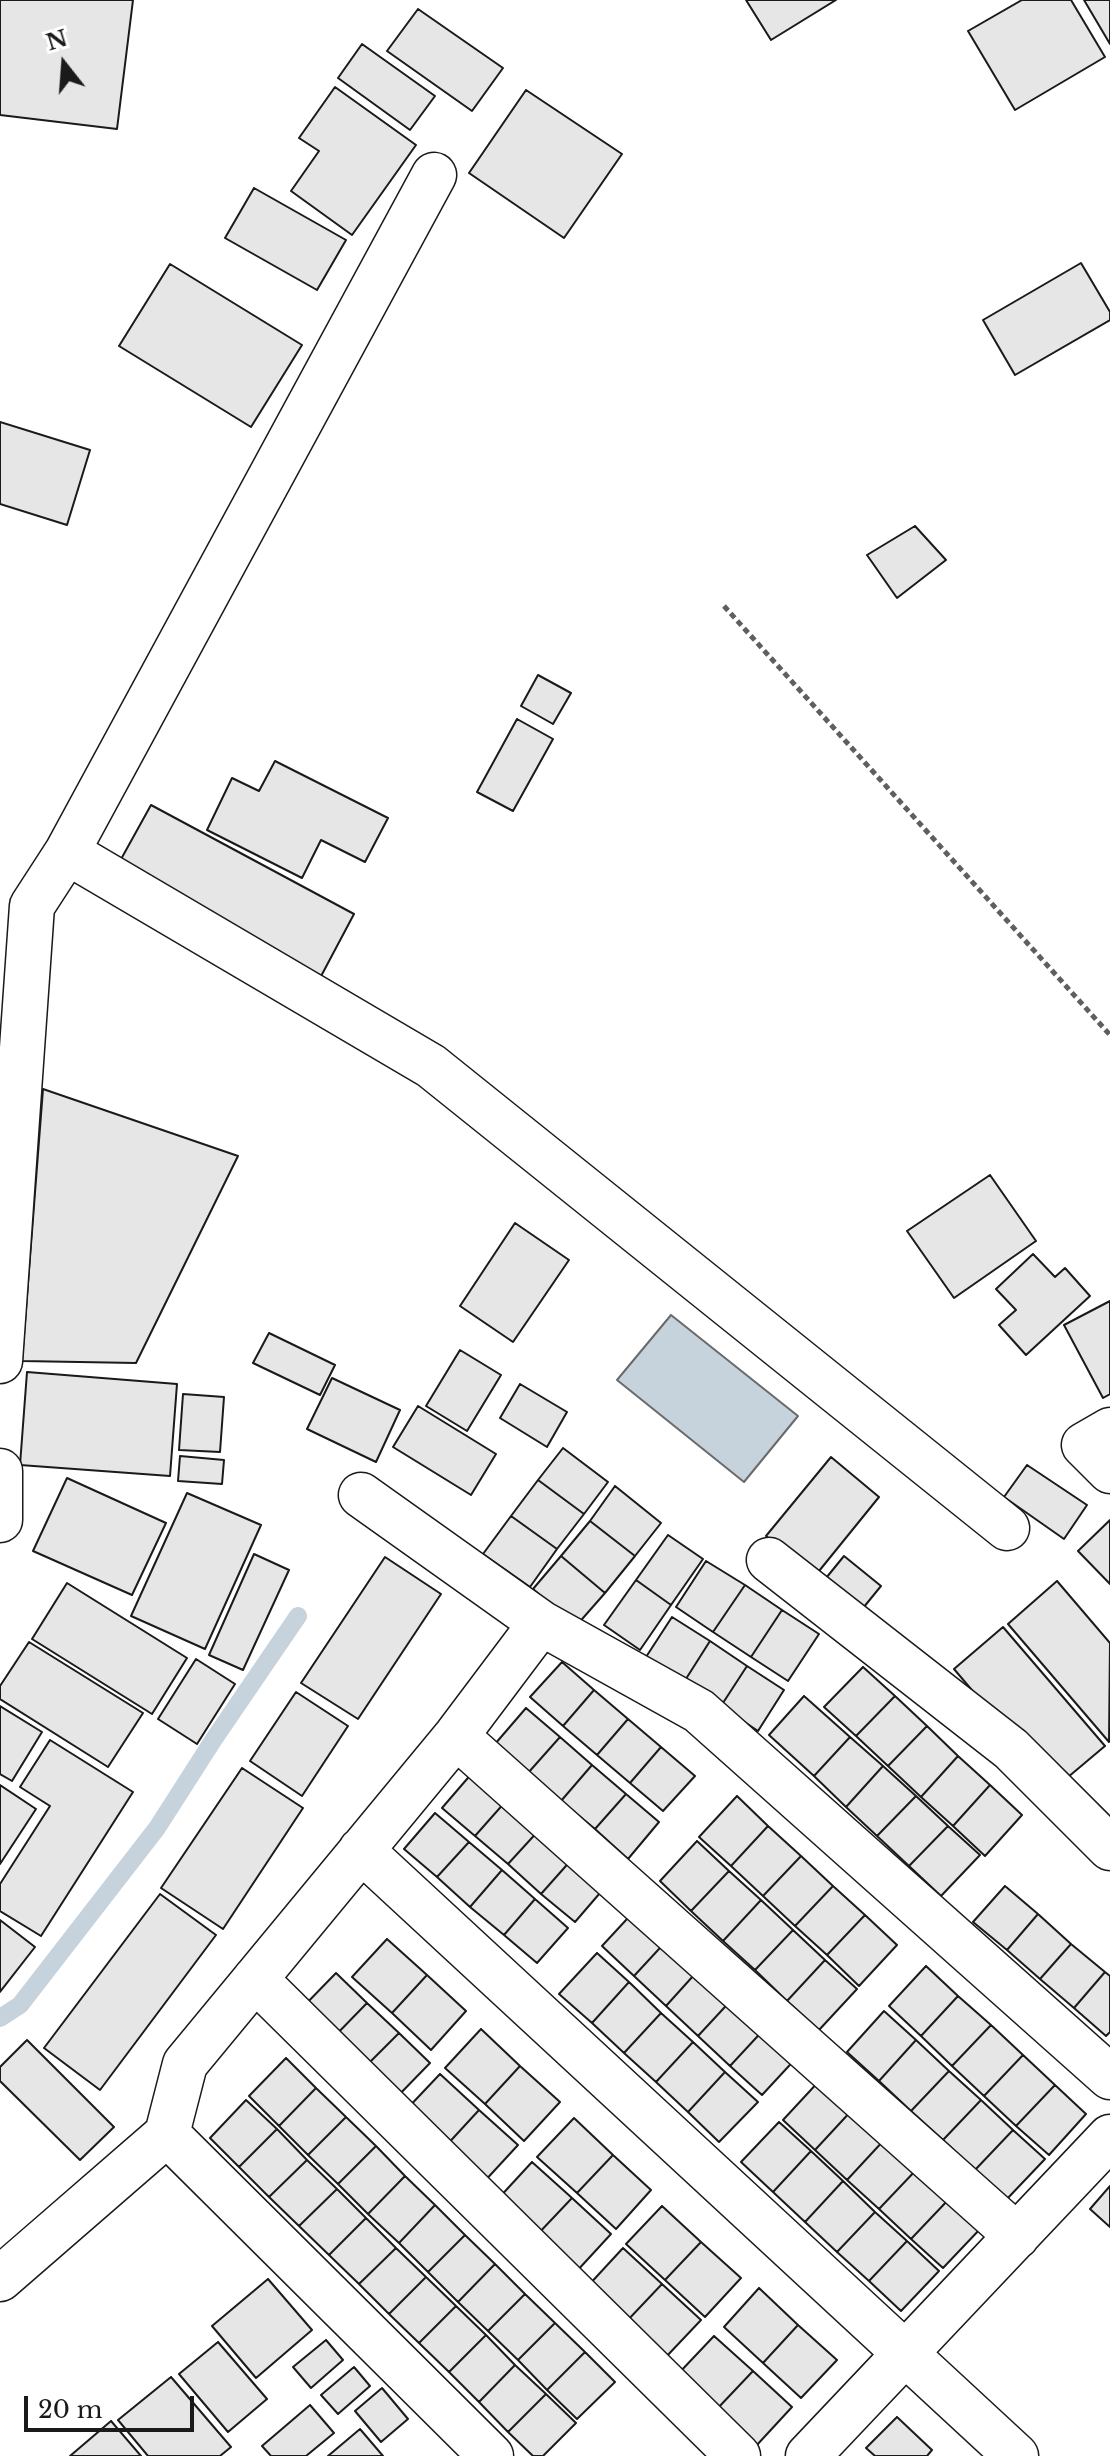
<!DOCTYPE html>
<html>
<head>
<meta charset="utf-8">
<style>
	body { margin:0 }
	#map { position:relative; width:1110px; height:2456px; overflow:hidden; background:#fff; font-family:"Libre Baskerville",serif }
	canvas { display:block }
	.north { position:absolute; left:24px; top:24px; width:80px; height:80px; -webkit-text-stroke:6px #fff; paint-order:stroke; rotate:343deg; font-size:22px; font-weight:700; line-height:32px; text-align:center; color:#1a1a1a }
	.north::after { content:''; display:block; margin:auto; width:28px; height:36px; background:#1a1a1a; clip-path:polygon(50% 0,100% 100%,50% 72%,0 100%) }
	.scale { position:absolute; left:24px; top:2396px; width:170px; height:36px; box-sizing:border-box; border:4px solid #1a1a1a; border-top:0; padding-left:10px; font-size:24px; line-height:28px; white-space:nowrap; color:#1a1a1a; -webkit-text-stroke:6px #fff; paint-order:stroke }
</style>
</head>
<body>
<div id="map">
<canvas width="1110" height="2456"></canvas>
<div class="north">N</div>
<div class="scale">20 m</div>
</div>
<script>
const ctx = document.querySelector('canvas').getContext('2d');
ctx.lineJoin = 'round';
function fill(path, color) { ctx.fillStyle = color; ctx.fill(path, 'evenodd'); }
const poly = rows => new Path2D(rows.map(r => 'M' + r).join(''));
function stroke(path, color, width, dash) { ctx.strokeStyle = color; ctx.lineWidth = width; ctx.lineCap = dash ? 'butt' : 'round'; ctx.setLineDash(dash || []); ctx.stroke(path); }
const water = poly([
	[671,1315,798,1416,744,1482,617,1380,671,1315]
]);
const stream = poly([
	[0,2018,20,2005,157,1828,214,1739,298,1616]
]);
const building = poly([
	[0,0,133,0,117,129,0,115,0,0],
	[746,0,836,0,771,40,746,0],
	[1022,0,1071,0,1105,57,1015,110,968,31,1022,0],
	[1084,0,1110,0,1110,44,1084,0],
	[418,9,503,68,472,111,387,51,418,9],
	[362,44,435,96,410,130,338,78,362,44],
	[335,87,416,145,352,235,291,191,319,151,299,138,335,87],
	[526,90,622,154,564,238,469,173,526,90],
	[254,188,346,240,317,290,225,238,254,188],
	[1081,263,1110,312,1110,320,1015,375,983,320,1081,263],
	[170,264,302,345,251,427,119,346,170,264],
	[0,422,90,450,67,525,0,504,0,422],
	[915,526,946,560,897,598,867,555,915,526],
	[538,675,571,693,553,724,521,706,538,675],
	[517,719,553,739,513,811,477,792,517,719],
	[275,761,388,818,365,862,321,840,302,878,207,830,232,778,259,791,275,761],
	[151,805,354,914,319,980,115,870,151,805],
	[43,1089,238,1156,136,1363,22,1361,43,1089],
	[990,1175,1036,1241,954,1298,907,1231,990,1175],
	[515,1223,569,1260,513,1342,460,1306,515,1223],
	[1033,1254,1055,1277,1065,1268,1090,1296,1026,1355,999,1325,1016,1310,996,1289,1033,1254],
	[1110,1301,1110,1394,1103,1398,1064,1325,1110,1301],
	[269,1333,335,1365,320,1395,253,1363,269,1333],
	[460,1350,501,1375,467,1431,426,1406,460,1350],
	[27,1372,177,1384,170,1476,20,1465,27,1372],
	[332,1378,400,1410,376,1462,307,1429,332,1378],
	[520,1384,567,1412,547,1447,500,1418,520,1384],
	[183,1394,224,1397,220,1452,179,1450,183,1394],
	[418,1406,496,1454,471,1495,393,1447,418,1406],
	[563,1448,608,1482,584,1514,538,1480,563,1448],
	[180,1456,224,1460,222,1484,178,1481,180,1456],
	[831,1457,879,1497,815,1576,766,1536,831,1457],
	[1027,1465,1087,1505,1064,1539,1004,1497,1027,1465],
	[67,1478,166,1523,132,1595,33,1551,67,1478],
	[538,1480,584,1514,557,1549,511,1516,538,1480],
	[615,1486,661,1523,635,1556,590,1521,615,1486],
	[187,1493,261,1525,205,1649,131,1616,187,1493],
	[511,1516,557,1549,530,1587,483,1554,511,1516],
	[1110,1520,1110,1584,1078,1551,1110,1520],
	[590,1521,635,1556,605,1593,561,1556,590,1521],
	[668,1535,703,1559,671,1605,636,1580,668,1535],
	[254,1554,289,1570,243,1670,209,1655,254,1554],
	[561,1556,605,1593,576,1626,533,1589,561,1556],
	[844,1556,881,1586,859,1613,822,1583,844,1556],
	[385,1557,441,1594,358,1719,301,1683,385,1557],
	[706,1561,745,1585,713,1632,676,1607,706,1561],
	[636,1580,671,1605,640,1650,604,1625,636,1580],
	[1057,1581,1110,1643,1109,1742,1008,1624,1057,1581],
	[67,1583,187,1658,152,1714,32,1639,67,1583],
	[745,1585,782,1610,751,1657,713,1632,745,1585],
	[782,1610,819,1634,788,1681,751,1657,782,1610],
	[672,1617,710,1641,684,1682,646,1657,672,1617],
	[1003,1627,1105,1746,1055,1788,954,1669,1003,1627],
	[710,1641,747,1666,721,1706,684,1682,710,1641],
	[29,1642,143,1713,108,1767,0,1699,0,1686,29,1642],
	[196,1659,235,1684,197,1744,158,1719,196,1659],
	[562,1662,594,1690,563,1726,530,1697,562,1662],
	[747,1666,784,1690,758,1731,721,1706,747,1666],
	[863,1667,895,1696,856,1736,824,1707,863,1667],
	[594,1690,628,1719,597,1755,563,1726,594,1690],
	[296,1692,348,1726,302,1796,250,1761,296,1692],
	[804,1696,850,1737,814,1776,769,1735,804,1696],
	[895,1696,927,1726,888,1766,856,1736,895,1696],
	[0,1706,42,1732,12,1781,0,1774,0,1706],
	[526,1708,560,1737,528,1773,495,1744,526,1708],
	[628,1719,661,1747,630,1783,597,1755,628,1719],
	[927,1726,958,1756,921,1797,888,1766,927,1726],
	[560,1737,592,1765,561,1801,528,1773,560,1737],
	[850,1737,883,1766,846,1807,814,1776,850,1737],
	[50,1740,133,1792,41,1936,0,1911,0,1884,50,1806,20,1787,50,1740],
	[661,1747,695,1776,663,1811,630,1783,661,1747],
	[958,1756,990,1785,953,1826,921,1797,958,1756],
	[592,1765,626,1794,595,1829,561,1801,592,1765],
	[883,1766,916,1796,877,1836,846,1807,883,1766],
	[242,1768,303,1808,223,1929,161,1888,242,1768],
	[473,1772,506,1801,475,1836,442,1808,473,1772],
	[0,1785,36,1809,0,1864,0,1785],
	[990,1785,1022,1815,985,1856,953,1826,990,1785],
	[626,1794,659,1822,628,1859,595,1829,626,1794],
	[737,1796,768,1826,731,1866,699,1837,737,1796],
	[916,1796,948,1826,909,1866,877,1836,916,1796],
	[506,1801,540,1829,508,1864,475,1836,506,1801],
	[435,1813,469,1842,437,1877,404,1849,435,1813],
	[768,1826,801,1856,763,1896,731,1866,768,1826],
	[948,1826,980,1855,941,1896,909,1866,948,1826],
	[540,1829,573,1858,541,1894,508,1864,540,1829],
	[697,1841,729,1871,691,1911,660,1881,697,1841],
	[469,1842,502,1870,470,1907,437,1877,469,1842],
	[801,1856,833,1886,795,1926,763,1896,801,1856],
	[573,1858,606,1886,575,1922,541,1894,573,1858],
	[502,1870,535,1899,504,1935,470,1907,502,1870],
	[729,1871,761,1900,723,1941,691,1911,729,1871],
	[833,1886,865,1915,827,1955,795,1926,833,1886],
	[1005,1886,1038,1914,1007,1950,973,1922,1005,1886],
	[160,1894,216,1935,100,2090,44,2048,160,1894],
	[535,1899,568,1928,537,1963,504,1935,535,1899],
	[761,1900,793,1930,755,1970,723,1941,761,1900],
	[639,1906,671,1936,634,1976,602,1946,639,1906],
	[1038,1914,1071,1944,1040,1979,1007,1950,1038,1914],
	[865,1915,897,1945,859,1986,827,1955,865,1915],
	[0,1920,35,1947,0,1992,0,1920],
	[793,1930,825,1960,787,2001,755,1970,793,1930],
	[671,1936,703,1965,666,2006,634,1976,671,1936],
	[387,1939,427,1975,392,2013,352,1977,387,1939],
	[1071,1944,1105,1972,1074,2008,1040,1979,1071,1944],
	[597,1953,629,1982,592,2023,559,1994,597,1953],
	[825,1960,857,1989,819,2030,787,2001,825,1960],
	[703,1965,736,1995,698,2036,666,2006,703,1965],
	[926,1966,958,1996,921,2036,889,2006,926,1966],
	[1105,1972,1110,1976,1110,2032,1106,2036,1074,2008,1105,1972],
	[336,1973,367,2003,330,2041,299,2011,336,1973],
	[427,1975,466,2011,431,2050,392,2013,427,1975],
	[629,1982,661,2013,624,2053,592,2023,629,1982],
	[736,1995,768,2025,730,2066,698,2036,736,1995],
	[958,1996,991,2025,952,2066,921,2036,958,1996],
	[367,2003,399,2033,361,2071,330,2041,367,2003],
	[884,2011,916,2040,879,2081,847,2052,884,2011],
	[661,2013,693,2042,656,2082,624,2053,661,2013],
	[768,2025,800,2054,762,2095,730,2066,768,2025],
	[991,2025,1023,2055,984,2096,952,2066,991,2025],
	[481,2029,520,2066,485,2104,445,2068,481,2029],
	[399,2033,430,2063,393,2101,361,2071,399,2033],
	[27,2040,114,2127,80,2160,0,2081,0,2067,27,2040],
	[916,2040,949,2071,911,2111,879,2081,916,2040],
	[693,2042,725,2072,688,2112,656,2082,693,2042],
	[1023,2055,1055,2085,1016,2126,984,2096,1023,2055],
	[286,2058,316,2088,279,2126,249,2096,286,2058],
	[520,2066,560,2102,524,2141,485,2104,520,2066],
	[949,2071,981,2100,943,2140,911,2111,949,2071],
	[725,2072,758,2102,719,2142,688,2112,725,2072],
	[440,2074,479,2110,444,2148,404,2112,440,2074],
	[821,2079,853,2109,815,2150,783,2120,821,2079],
	[1055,2085,1086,2114,1049,2155,1016,2126,1055,2085],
	[316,2088,346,2117,308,2155,279,2126,316,2088],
	[246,2100,277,2129,239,2167,210,2138,246,2100],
	[981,2100,1013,2130,975,2170,943,2140,981,2100],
	[853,2109,885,2139,847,2180,815,2150,853,2109],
	[479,2110,518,2145,482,2184,444,2148,479,2110],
	[346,2117,376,2146,338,2184,308,2155,346,2117],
	[574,2118,613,2155,577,2193,537,2157,574,2118],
	[779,2122,811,2151,773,2192,741,2162,779,2122],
	[277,2129,307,2160,269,2197,239,2167,277,2129],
	[1013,2130,1045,2159,1006,2200,975,2170,1013,2130],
	[885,2139,917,2169,879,2209,847,2180,885,2139],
	[376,2146,405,2176,368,2214,338,2184,376,2146],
	[811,2151,843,2181,805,2222,773,2192,811,2151],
	[613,2155,651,2190,616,2229,577,2193,613,2155],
	[307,2160,337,2189,299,2226,269,2197,307,2160],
	[532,2162,572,2198,536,2236,497,2200,532,2162],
	[917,2169,949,2199,911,2239,879,2209,917,2169],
	[405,2176,435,2205,399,2243,368,2214,405,2176],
	[843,2181,875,2212,837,2252,805,2222,843,2181],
	[1110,2186,1110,2227,1090,2209,1110,2186],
	[337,2189,366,2218,329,2255,299,2226,337,2189],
	[572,2198,611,2234,576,2272,536,2236,572,2198],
	[949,2199,981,2228,943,2268,911,2239,949,2199],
	[435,2205,465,2235,428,2272,399,2243,435,2205],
	[662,2206,701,2242,665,2280,626,2244,662,2206],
	[875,2212,907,2241,869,2281,837,2252,875,2212],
	[366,2218,396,2248,359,2284,329,2255,366,2218],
	[465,2235,495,2264,458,2302,428,2272,465,2235],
	[907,2241,939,2271,901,2311,869,2281,907,2241],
	[701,2242,741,2278,705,2317,665,2280,701,2242],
	[396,2248,426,2277,389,2314,359,2284,396,2248],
	[623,2248,662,2284,626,2322,587,2287,623,2248],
	[495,2264,525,2294,488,2331,458,2302,495,2264],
	[426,2277,456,2306,419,2343,389,2314,426,2277],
	[268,2279,312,2330,256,2378,212,2326,268,2279],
	[662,2284,701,2320,665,2358,626,2322,662,2284],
	[759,2288,798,2325,763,2363,724,2327,759,2288],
	[525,2294,555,2323,518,2360,488,2331,525,2294],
	[456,2306,486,2335,449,2372,419,2343,456,2306],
	[555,2323,585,2352,547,2390,518,2360,555,2323],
	[798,2325,837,2360,801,2398,763,2363,798,2325],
	[486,2335,515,2365,479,2402,449,2372,486,2335],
	[714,2336,753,2371,717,2409,678,2374,714,2336],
	[326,2340,343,2360,311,2388,293,2367,326,2340],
	[218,2342,267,2399,228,2432,179,2374,218,2342],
	[585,2352,615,2382,577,2419,547,2390,585,2352],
	[515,2365,546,2394,508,2432,479,2402,515,2365],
	[354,2367,370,2386,338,2414,321,2395,354,2367],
	[753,2371,792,2407,756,2446,717,2409,753,2371],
	[171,2377,231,2447,220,2456,148,2456,118,2420,171,2377],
	[382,2388,408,2419,381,2442,355,2411,382,2388],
	[546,2394,576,2423,543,2456,533,2456,508,2432,546,2394],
	[310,2405,334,2433,306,2456,271,2456,262,2446,310,2405],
	[897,2417,932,2450,927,2456,875,2456,866,2448,897,2417],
	[111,2421,141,2456,70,2456,111,2421],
	[360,2429,383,2456,328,2456,360,2429]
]);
const path = poly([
	[724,606,1110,1035]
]);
const minor = poly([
	[67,852,431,1066,1007,1528],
	[0,1361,32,906,67,852,434,175],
	[1110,1430,1084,1445,1110,1471],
	[0,1471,0,1520],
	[361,1495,541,1623,699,1711,1110,2077],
	[769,1560,1011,1749,1110,1848],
	[456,1736,1017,2236],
	[361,1850,1016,2456],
	[255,1979,738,2456],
	[167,2134,491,2456],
	[0,2279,167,2134,185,2064,456,1736,541,1623],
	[808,2456,1110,2137]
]);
fill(water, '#c6d2dc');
stroke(water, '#6a6a6a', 2);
stroke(stream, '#c6d2dc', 18);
fill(building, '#e6e6e6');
stroke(building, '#1a1a1a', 2);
stroke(minor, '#1a1a1a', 47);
stroke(path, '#5f5f5f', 5, [6, 4]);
stroke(minor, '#fff', 44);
</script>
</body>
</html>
